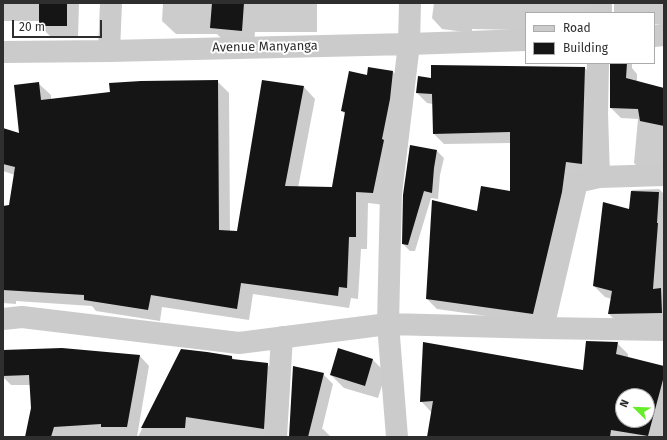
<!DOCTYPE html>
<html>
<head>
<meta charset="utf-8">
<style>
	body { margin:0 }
	#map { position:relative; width:667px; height:440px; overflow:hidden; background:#fff; font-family:"Fira Sans",sans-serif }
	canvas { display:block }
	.frame { position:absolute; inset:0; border:4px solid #2e2e2e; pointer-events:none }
	.legend { position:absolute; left:525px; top:12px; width:130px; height:52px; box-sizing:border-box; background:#fff; border:1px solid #ababab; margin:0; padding:5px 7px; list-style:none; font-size:12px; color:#2e2e2e }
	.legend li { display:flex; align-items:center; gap:8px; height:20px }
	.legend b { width:20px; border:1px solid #ababab }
	.north { position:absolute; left:615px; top:388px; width:40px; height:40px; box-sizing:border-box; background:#fff; border:1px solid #ababab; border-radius:50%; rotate:293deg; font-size:11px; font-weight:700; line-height:16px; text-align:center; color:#2e2e2e }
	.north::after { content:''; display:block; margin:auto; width:14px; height:18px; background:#66ec29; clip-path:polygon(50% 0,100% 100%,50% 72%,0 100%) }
	.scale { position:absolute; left:12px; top:20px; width:90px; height:18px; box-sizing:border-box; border:2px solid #2e2e2e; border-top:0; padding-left:5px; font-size:12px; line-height:14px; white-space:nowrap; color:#2e2e2e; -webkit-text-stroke:3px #fff; paint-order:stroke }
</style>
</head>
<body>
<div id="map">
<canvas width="667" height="440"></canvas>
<div class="frame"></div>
<ul class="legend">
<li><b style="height:5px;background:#cbcbcb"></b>Road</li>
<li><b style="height:11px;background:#151515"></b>Building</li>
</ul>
<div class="north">N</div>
<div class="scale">20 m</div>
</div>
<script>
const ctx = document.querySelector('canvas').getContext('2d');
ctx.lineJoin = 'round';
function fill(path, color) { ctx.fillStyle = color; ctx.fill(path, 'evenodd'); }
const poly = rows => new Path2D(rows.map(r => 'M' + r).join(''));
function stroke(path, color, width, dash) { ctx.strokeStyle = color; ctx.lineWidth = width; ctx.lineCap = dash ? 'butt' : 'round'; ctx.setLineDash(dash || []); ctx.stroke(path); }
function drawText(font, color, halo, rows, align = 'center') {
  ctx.font = font + ' "Fira Sans",sans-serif'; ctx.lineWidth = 4; ctx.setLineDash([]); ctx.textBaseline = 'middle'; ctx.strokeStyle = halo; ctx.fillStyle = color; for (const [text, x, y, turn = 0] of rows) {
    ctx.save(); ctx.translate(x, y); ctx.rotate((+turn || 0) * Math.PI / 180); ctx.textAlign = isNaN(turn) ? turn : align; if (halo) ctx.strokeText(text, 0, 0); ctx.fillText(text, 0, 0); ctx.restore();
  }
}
const shadow = poly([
	[3,3,79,3,78,38,52,38,40,26,40,21,3,21],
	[163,3,317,3,317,32,255,32,254,43,224,41,217,34,176,34,162,21],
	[434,3,605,3,599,13,526,13,526,38,515,30,472,29,472,33,442,29,432,18],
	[614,3,664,3,664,25,654,24,654,13,614,13],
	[611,63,632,63,632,68,637,74,637,82,664,89,664,173,645,174,634,163,638,119,621,118,611,108],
	[432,66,585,68,595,78,592,174,576,171,544,324,437,309,427,299,478,213,511,193,511,143,444,144,434,134,433,104,427,103,417,93,432,79],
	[393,72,405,84,385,205,368,203,367,249,361,249,358,299,351,298,349,308,253,294,249,320,162,307,160,321,96,311,92,306,16,301,16,304,3,303,3,207,10,206,15,175,3,171,3,129,20,134,39,84,51,95,51,100,217,81,229,93,230,232,238,232,304,87,315,99,298,188,332,188,346,115,342,111,367,76],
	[437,151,444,158,440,175,438,199,431,198,415,251,410,251,403,244],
	[659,189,664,194,664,324,620,325,609,314,612,299,605,297,594,286,630,210,632,190],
	[617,343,628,354,628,358,664,368,664,437,428,437,432,413,421,401,584,371],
	[623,396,647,396,647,420,623,420],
	[338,349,373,360,386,373,378,398,344,388,331,375],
	[181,350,232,357,235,361,267,364,277,374,273,437,138,437],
	[3,351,140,356,149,366,137,437,26,437,32,408,31,385,11,385,3,377],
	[323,374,333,384,322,429,323,429,331,437,289,437]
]);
const building = poly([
	[39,3,67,3,67,26,39,26],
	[212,3,244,3,242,31,210,28],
	[610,63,627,63,626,78,664,88,664,126,640,121,638,109,610,108],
	[431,65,585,67,582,164,566,162,562,192,533,314,426,299,432,200,477,211,481,186,510,191,510,132,433,134,432,94,416,93,418,76,431,78],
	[368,67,393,71,390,99,382,139,384,140,373,193,356,192,356,237,349,237,347,288,339,287,338,296,241,283,237,309,151,295,148,310,84,300,84,295,3,290,3,206,9,205,15,167,3,164,3,128,19,133,14,85,39,82,41,100,110,92,109,83,141,81,218,80,219,230,237,231,262,80,304,86,285,186,332,187,345,112,341,111,349,71,367,75],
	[410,145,437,150,434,168,432,193,424,191,408,245,402,244,403,195],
	[631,191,659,192,657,223,658,223,653,289,661,288,662,313,608,314,612,291,593,286,603,202,629,209],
	[586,341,618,342,616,354,664,366,664,376,648,436,611,430,610,437,427,437,433,401,420,402,423,342,583,370],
	[623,396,647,396,647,420,623,420],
	[62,348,140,355,127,427,101,427,101,424,54,427,51,437,25,437,31,408,29,375,3,376,3,350],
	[338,348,373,359,365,386,330,375],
	[181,349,207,352,232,356,232,359,268,363,264,429,186,417,185,428,141,428],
	[293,366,324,373,308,437,289,437]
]);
const minor = poly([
	[601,13,601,3],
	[654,36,664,35],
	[109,51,111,3],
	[3,52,109,51,409,44,526,40],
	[598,63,597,113,599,177,664,175],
	[3,319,22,317,239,343,388,324,543,328,664,330],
	[543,328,577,182,599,177],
	[276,437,282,337],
	[397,437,388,324,391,194,409,44,410,3]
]);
const streetNames = [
	["Avenue Manyanga",265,47,-1]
];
fill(shadow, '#0003');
fill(building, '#151515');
stroke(minor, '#cbcbcb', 22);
drawText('13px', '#2e2e2e', '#fff', streetNames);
</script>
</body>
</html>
